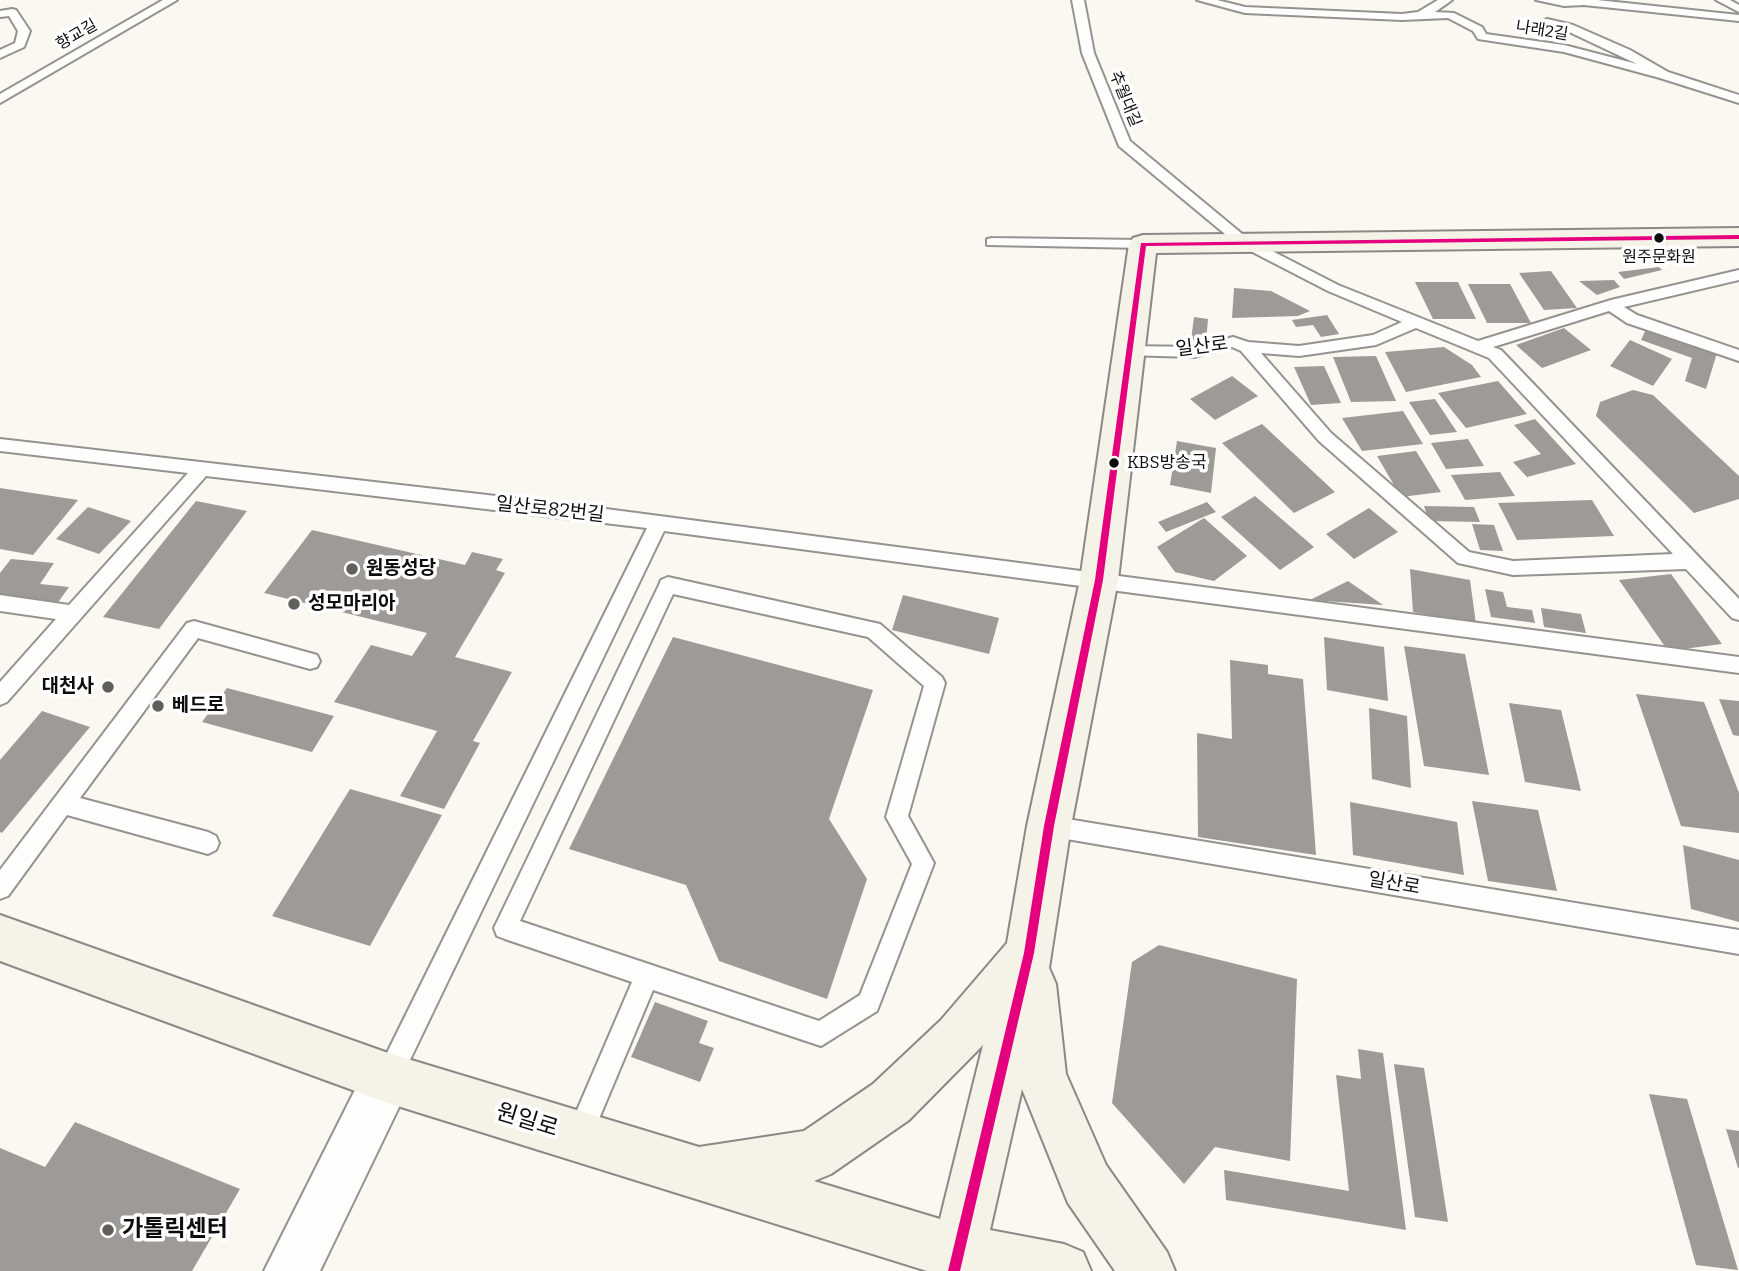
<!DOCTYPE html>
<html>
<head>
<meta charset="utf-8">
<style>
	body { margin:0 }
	canvas { display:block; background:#fbf8f1 }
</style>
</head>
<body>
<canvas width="1739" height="1271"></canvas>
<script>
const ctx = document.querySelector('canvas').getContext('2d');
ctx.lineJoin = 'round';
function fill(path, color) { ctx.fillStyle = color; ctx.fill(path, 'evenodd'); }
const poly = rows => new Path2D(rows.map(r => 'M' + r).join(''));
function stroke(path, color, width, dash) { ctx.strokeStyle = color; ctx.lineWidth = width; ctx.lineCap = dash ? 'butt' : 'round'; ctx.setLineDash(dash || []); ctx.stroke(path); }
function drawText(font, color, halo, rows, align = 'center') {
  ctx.font = font + ' Bitter,"Noto Sans KR",serif'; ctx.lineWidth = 7; ctx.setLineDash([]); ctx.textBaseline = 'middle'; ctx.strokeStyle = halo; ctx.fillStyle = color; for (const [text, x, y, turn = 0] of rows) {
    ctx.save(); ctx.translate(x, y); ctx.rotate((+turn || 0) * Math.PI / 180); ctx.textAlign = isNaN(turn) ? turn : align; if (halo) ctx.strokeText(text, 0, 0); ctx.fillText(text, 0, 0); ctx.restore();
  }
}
const building = poly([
	[1659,267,1662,270,1624,279,1618,272],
	[1551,271,1577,308,1544,310,1519,273],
	[1614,280,1620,287,1597,295,1579,281],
	[1415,282,1458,282,1476,319,1433,319],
	[1468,284,1510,284,1531,323,1487,323],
	[1234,288,1271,291,1310,311,1298,316,1232,318],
	[1327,315,1339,334,1321,337,1313,325,1296,327,1292,320],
	[1194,317,1208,319,1206,343,1191,340],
	[1647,327,1717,353,1706,389,1685,381,1692,358,1641,340],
	[1564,328,1591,350,1542,368,1516,345],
	[1630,340,1672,359,1653,386,1610,366],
	[1444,347,1472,365,1481,377,1406,392,1385,352],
	[1376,356,1396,401,1351,402,1333,357],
	[1324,366,1341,403,1311,405,1294,367],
	[1232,376,1258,396,1215,420,1190,399],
	[1498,381,1527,414,1466,428,1438,393],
	[1633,390,1653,395,1739,476,1739,499,1694,513,1596,416,1600,402],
	[1435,399,1457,432,1430,435,1409,402],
	[1403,411,1423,444,1362,451,1342,418],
	[1535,419,1576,464,1527,477,1513,462,1541,454,1514,425],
	[1262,424,1335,492,1294,513,1222,443],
	[1468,439,1484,466,1446,469,1431,443],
	[1177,441,1216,448,1211,493,1170,485],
	[1416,451,1441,492,1401,497,1377,456],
	[1500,472,1515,496,1465,500,1451,475],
	[0,488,78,500,33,555,0,549],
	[1255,496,1314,547,1280,570,1221,517],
	[1592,500,1614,536,1517,540,1498,503],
	[196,501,247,511,159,629,103,617],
	[1207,502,1216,512,1166,532,1158,522],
	[1424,506,1474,507,1480,522,1429,521],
	[88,507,131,521,99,554,56,539],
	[1369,508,1398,532,1354,559,1326,534],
	[1204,518,1247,556,1214,581,1175,572,1157,547],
	[1472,524,1494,525,1503,551,1480,550],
	[312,530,465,565,472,552,503,559,496,570,505,573,455,657,512,672,473,741,480,743,444,809,400,796,437,731,334,702,371,645,412,656,427,633,264,593],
	[11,559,54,563,40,584,69,587,57,604,0,597,0,573],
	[1410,569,1470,580,1476,624,1413,612],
	[1671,574,1722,644,1668,651,1619,580],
	[1348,581,1383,605,1310,600],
	[1485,589,1503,592,1507,607,1532,610,1535,623,1491,617],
	[903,595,999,618,989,654,892,630],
	[1541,608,1581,614,1586,633,1544,627],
	[673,637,873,690,829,819,867,879,827,999,719,961,686,885,569,849],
	[1324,637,1384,647,1388,701,1327,690],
	[1404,646,1465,654,1489,775,1424,766],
	[1230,660,1268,665,1268,674,1303,679,1316,855,1198,837,1197,733,1232,739],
	[227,688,334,716,312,752,202,722],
	[1636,694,1704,702,1739,793,1739,833,1681,826],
	[1719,699,1739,701,1739,736,1733,735],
	[1509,703,1561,710,1581,791,1525,782],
	[1369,708,1407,716,1411,788,1372,779],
	[42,711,90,727,2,833,0,832,0,760],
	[350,789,442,815,370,946,272,916],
	[1472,801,1538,810,1557,891,1488,881],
	[1350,802,1457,822,1464,875,1353,855],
	[1683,845,1739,860,1739,922,1691,909],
	[1159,945,1297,979,1290,1161,1215,1147,1184,1184,1112,1103,1132,962],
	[655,1002,708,1021,699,1043,714,1048,700,1082,631,1057],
	[1358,1049,1383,1053,1406,1230,1226,1200,1224,1170,1349,1191,1336,1075,1361,1079],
	[1394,1064,1424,1068,1448,1222,1415,1217],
	[1649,1094,1687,1099,1738,1270,1696,1265],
	[75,1122,240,1189,192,1271,0,1271,0,1148,45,1167],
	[1726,1129,1739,1131,1739,1168,1738,1168]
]);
const lane = poly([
	[163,0,177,0,0,103,0,94,163,0],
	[1072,0,1084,0,1094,53,1130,141,1247,238,1338,285,1478,341,1611,300,1739,270,1739,280,1624,307,1637,315,1739,350,1739,361,1627,323,1609,311,1493,347,1501,350,1739,599,1739,620,1732,618,1686,569,1513,575,1458,563,1319,441,1241,351,1232,347,1194,357,1123,355,1121,351,1129,346,1194,347,1233,337,1248,342,1299,346,1373,335,1402,322,1328,291,1237,244,1119,146,1082,53,1072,0],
	[1416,328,1489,358,1673,554,1513,561,1469,552,1331,433,1261,353,1299,356,1376,345,1416,328],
	[1197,0,1217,0,1245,7,1402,14,1418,12,1438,0,1452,0,1435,12,1454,13,1482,27,1486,34,1564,45,1637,64,1565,30,1541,22,1547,19,1573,25,1630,50,1668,72,1739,95,1739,103,1660,78,1564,52,1478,39,1473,31,1448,18,1402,20,1245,13,1197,0],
	[1536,0,1597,0,1739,15,1739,21,1584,5,1564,6,1536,0],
	[1716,0,1730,0,1739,5,1739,12,1716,0],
	[12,9,16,10,30,31,24,47,0,58,0,50,15,43,18,31,9,16,0,17,0,11,12,9],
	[992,238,1143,240,1150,244,1143,248,987,245,987,239,992,238],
	[0,439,583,506,1739,657,1739,673,664,531,397,1087,388,1090,379,1087,376,1078,379,1069,647,528,206,476,7,702,0,705,0,682,56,619,0,611,0,595,69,605,188,473,0,451,0,439],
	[668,577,880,624,942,677,945,683,908,816,934,863,877,1011,821,1046,653,990,588,1145,579,1149,570,1145,566,1136,632,982,505,939,497,936,494,928,659,585,661,580,668,577],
	[673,594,868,637,924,686,886,817,912,864,860,995,819,1021,520,921,673,594],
	[194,621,310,653,317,655,320,661,317,667,310,669,198,638,80,798,208,832,216,836,219,843,216,850,208,854,67,815,8,896,0,899,0,870,187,623,194,621],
	[1049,816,1739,930,1739,954,1049,836,1041,833,1038,826,1041,819,1049,816]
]);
const street = poly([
	[388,1053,406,1060,413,1078,320,1271,264,1271,370,1060,388,1053]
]);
const secondary = poly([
	[1739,228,1739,246,1156,253,1118,580,1071,826,1049,968,1056,984,1066,1074,1106,1165,1167,1252,1175,1271,1115,1271,1068,1203,1022,1089,990,1230,1064,1244,1083,1252,1091,1271,927,1271,388,1103,0,961,0,915,388,1053,699,1147,804,1131,873,1084,941,1020,1007,943,1027,826,1080,580,1129,244,1133,238,1143,235,1739,228],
	[983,1045,940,1219,814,1181,831,1174,909,1120,983,1045]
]);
const bus1 = poly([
	[1739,235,1739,239,1146,246,1103,580,1054,826,1034,953,960,1271,948,1271,1024,953,1044,826,1095,580,1141,243,1739,235]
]);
const markers = [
	[1659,238,6,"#0d0d0d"],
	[1114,463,6,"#0d0d0d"],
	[352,569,7,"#605f5d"],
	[294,604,7,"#605f5d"],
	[108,687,7,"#605f5d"],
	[158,706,7,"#605f5d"],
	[108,1230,7,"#605f5d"]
];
const farStreetnames = [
	["나래2길",1542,31,9],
	["향교길",77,35,-30],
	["추월대길",1125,99,68]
];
const farBusnames = [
	["원주문화원",1659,258]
];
const busNames = [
	["KBS방송국",1127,463]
];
const streetNames = [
	["일산로",1202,347,-7],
	["일산로82번길",550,510,6],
	["일산로",1394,884,10]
];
const poiNames = [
	["원동성당",366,569],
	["성모마리아",308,604],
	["대천사",94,687,"right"],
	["베드로",172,706]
];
const nearStreetnames = [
	["원일로",527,1121,17]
];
const nearPoinames = [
	["가톨릭센터",122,1230]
];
fill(building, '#9e9a97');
stroke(lane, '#949390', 4);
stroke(street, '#949390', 4);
stroke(secondary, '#8b8986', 4);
fill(lane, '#fefefd');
fill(street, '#fefefd');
fill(secondary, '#f5f2e8');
fill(bus1, '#e5007d');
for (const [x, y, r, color] of markers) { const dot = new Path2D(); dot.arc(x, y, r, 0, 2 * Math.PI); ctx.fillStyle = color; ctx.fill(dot); stroke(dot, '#fff', 2.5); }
drawText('16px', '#0d0d0d', '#fff', farStreetnames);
drawText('16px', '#0d0d0d', '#fff', farBusnames);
drawText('17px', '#0d0d0d', '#fff', busNames, 'left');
drawText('19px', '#0d0d0d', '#fff', streetNames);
drawText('bold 19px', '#0d0d0d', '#fff', poiNames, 'left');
drawText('23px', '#0d0d0d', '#fff', nearStreetnames);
drawText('bold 23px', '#0d0d0d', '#fff', nearPoinames, 'left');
</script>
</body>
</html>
